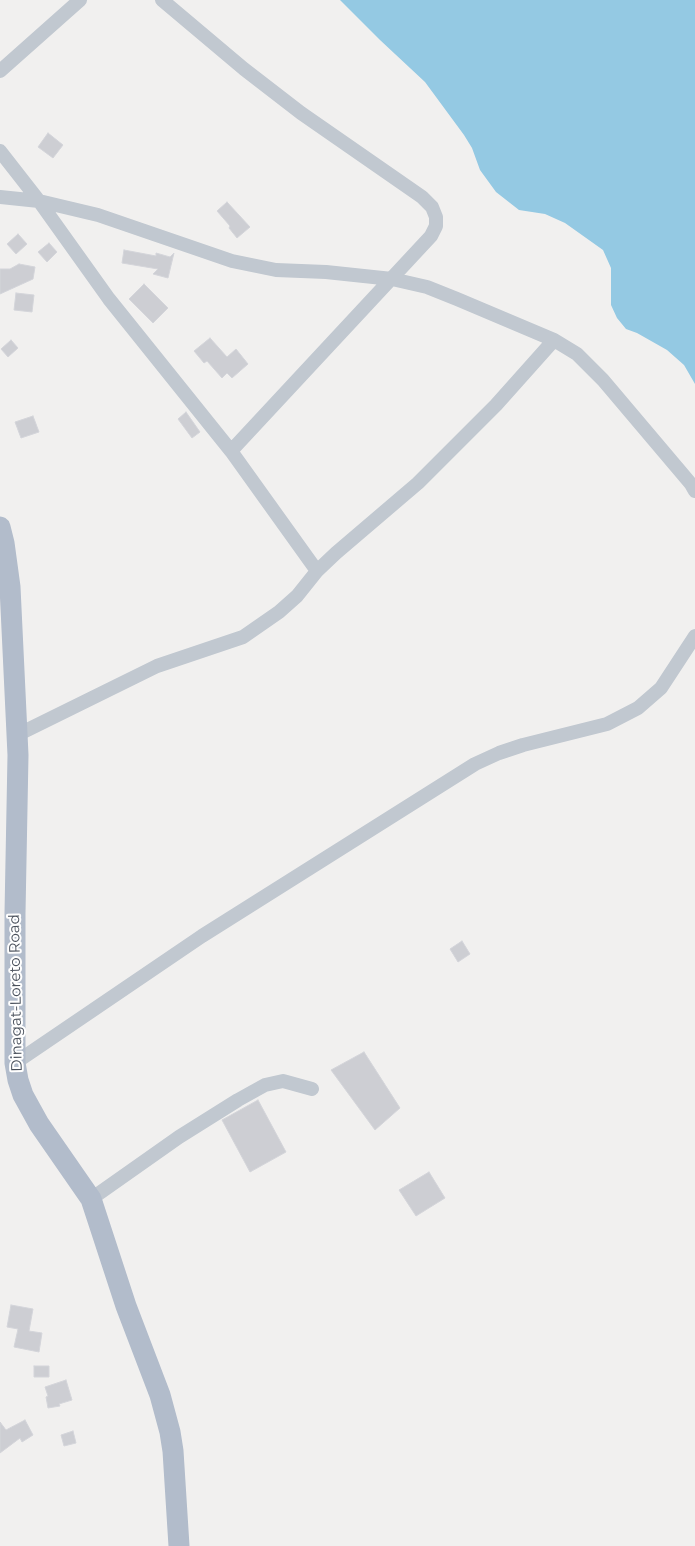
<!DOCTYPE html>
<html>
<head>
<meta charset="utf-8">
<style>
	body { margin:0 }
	canvas { display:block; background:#f1f0ef }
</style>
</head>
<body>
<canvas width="695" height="1546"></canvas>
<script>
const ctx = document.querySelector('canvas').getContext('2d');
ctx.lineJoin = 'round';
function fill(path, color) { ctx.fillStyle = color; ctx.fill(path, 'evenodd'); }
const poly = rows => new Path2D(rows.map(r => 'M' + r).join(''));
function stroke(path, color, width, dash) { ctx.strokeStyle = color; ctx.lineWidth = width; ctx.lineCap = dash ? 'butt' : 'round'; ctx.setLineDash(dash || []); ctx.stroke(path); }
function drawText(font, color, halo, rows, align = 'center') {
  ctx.font = font + ' Montserrat,sans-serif'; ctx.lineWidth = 4; ctx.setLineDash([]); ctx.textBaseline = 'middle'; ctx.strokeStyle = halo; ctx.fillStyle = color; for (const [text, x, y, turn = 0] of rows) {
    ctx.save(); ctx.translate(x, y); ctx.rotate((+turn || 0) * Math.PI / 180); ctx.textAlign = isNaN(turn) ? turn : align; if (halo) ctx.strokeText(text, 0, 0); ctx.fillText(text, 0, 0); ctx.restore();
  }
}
const water = poly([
	[340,0,695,0,695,384,684,365,667,350,637,333,626,329,617,318,611,305,611,268,603,250,565,223,545,214,519,210,496,192,480,170,472,148,464,135,425,82,380,40]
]);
const building = poly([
	[48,133,63,145,53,158,38,147,48,133],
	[227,202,250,227,237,238,229,228,230,226,217,211,227,202],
	[18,234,27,244,16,254,7,244,18,234],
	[49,243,57,252,47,262,38,252,49,243],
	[124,250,156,256,156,253,170,257,174,253,168,278,153,274,158,269,122,263,124,250],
	[19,264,35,267,33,279,0,294,0,269,10,269,19,264],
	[144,284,168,308,153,323,129,299,144,284],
	[16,293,34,295,32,312,14,310,16,293],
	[210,338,227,357,236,349,248,364,232,378,227,373,222,378,207,361,204,363,194,351,210,338],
	[11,340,18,348,8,357,1,349,11,340],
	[186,412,200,432,192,438,178,419,186,412],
	[33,416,39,432,21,438,15,422,33,416],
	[462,941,470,954,458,962,450,949,462,941],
	[364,1052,400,1108,375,1130,331,1070,364,1052],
	[258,1100,286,1152,250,1172,222,1120,258,1100],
	[429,1172,445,1198,416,1216,399,1190,429,1172],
	[11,1305,33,1309,29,1331,42,1333,39,1352,14,1347,18,1329,7,1327,11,1305],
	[34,1366,49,1366,49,1377,34,1377,34,1366],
	[66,1380,72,1400,59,1404,60,1406,48,1408,46,1397,48,1396,45,1387,66,1380],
	[25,1420,33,1435,22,1442,20,1438,0,1453,0,1422,6,1430,25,1420],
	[73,1431,76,1443,64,1446,61,1435,73,1431]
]);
const minor = poly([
	[162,0,244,69,301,113,422,197,432,207,436,217,436,226,431,236,231,451,317,571,336,553,418,483,496,405,554,340],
	[0,71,80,0],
	[0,151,39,201,109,299,231,451],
	[0,197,39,201,98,215,232,261,276,270,326,272,392,279,427,287,457,299,554,340,577,354,603,380,691,484,695,491],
	[17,735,157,666,243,637,279,612,297,596,317,571],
	[15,1063,202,936,475,764,499,753,523,745,607,724,638,708,661,688,695,636],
	[91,1199,179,1137,238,1100,265,1085,283,1081,312,1089]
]);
const primary = poly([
	[0,527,4,543,10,587,18,755,15,913,15,1063,18,1080,23,1095,39,1124,91,1199,126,1306,160,1395,170,1432,173,1451,179,1546]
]);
const streetNames = [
	["Dinagat-Loreto Road",16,993,-91]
];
fill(water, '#94c9e3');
fill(building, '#cdced3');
stroke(building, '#d4d5da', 1);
stroke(minor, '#c1c8d0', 14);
stroke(primary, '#b2bccb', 21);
drawText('15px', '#49505b', '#fff', streetNames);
</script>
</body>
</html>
